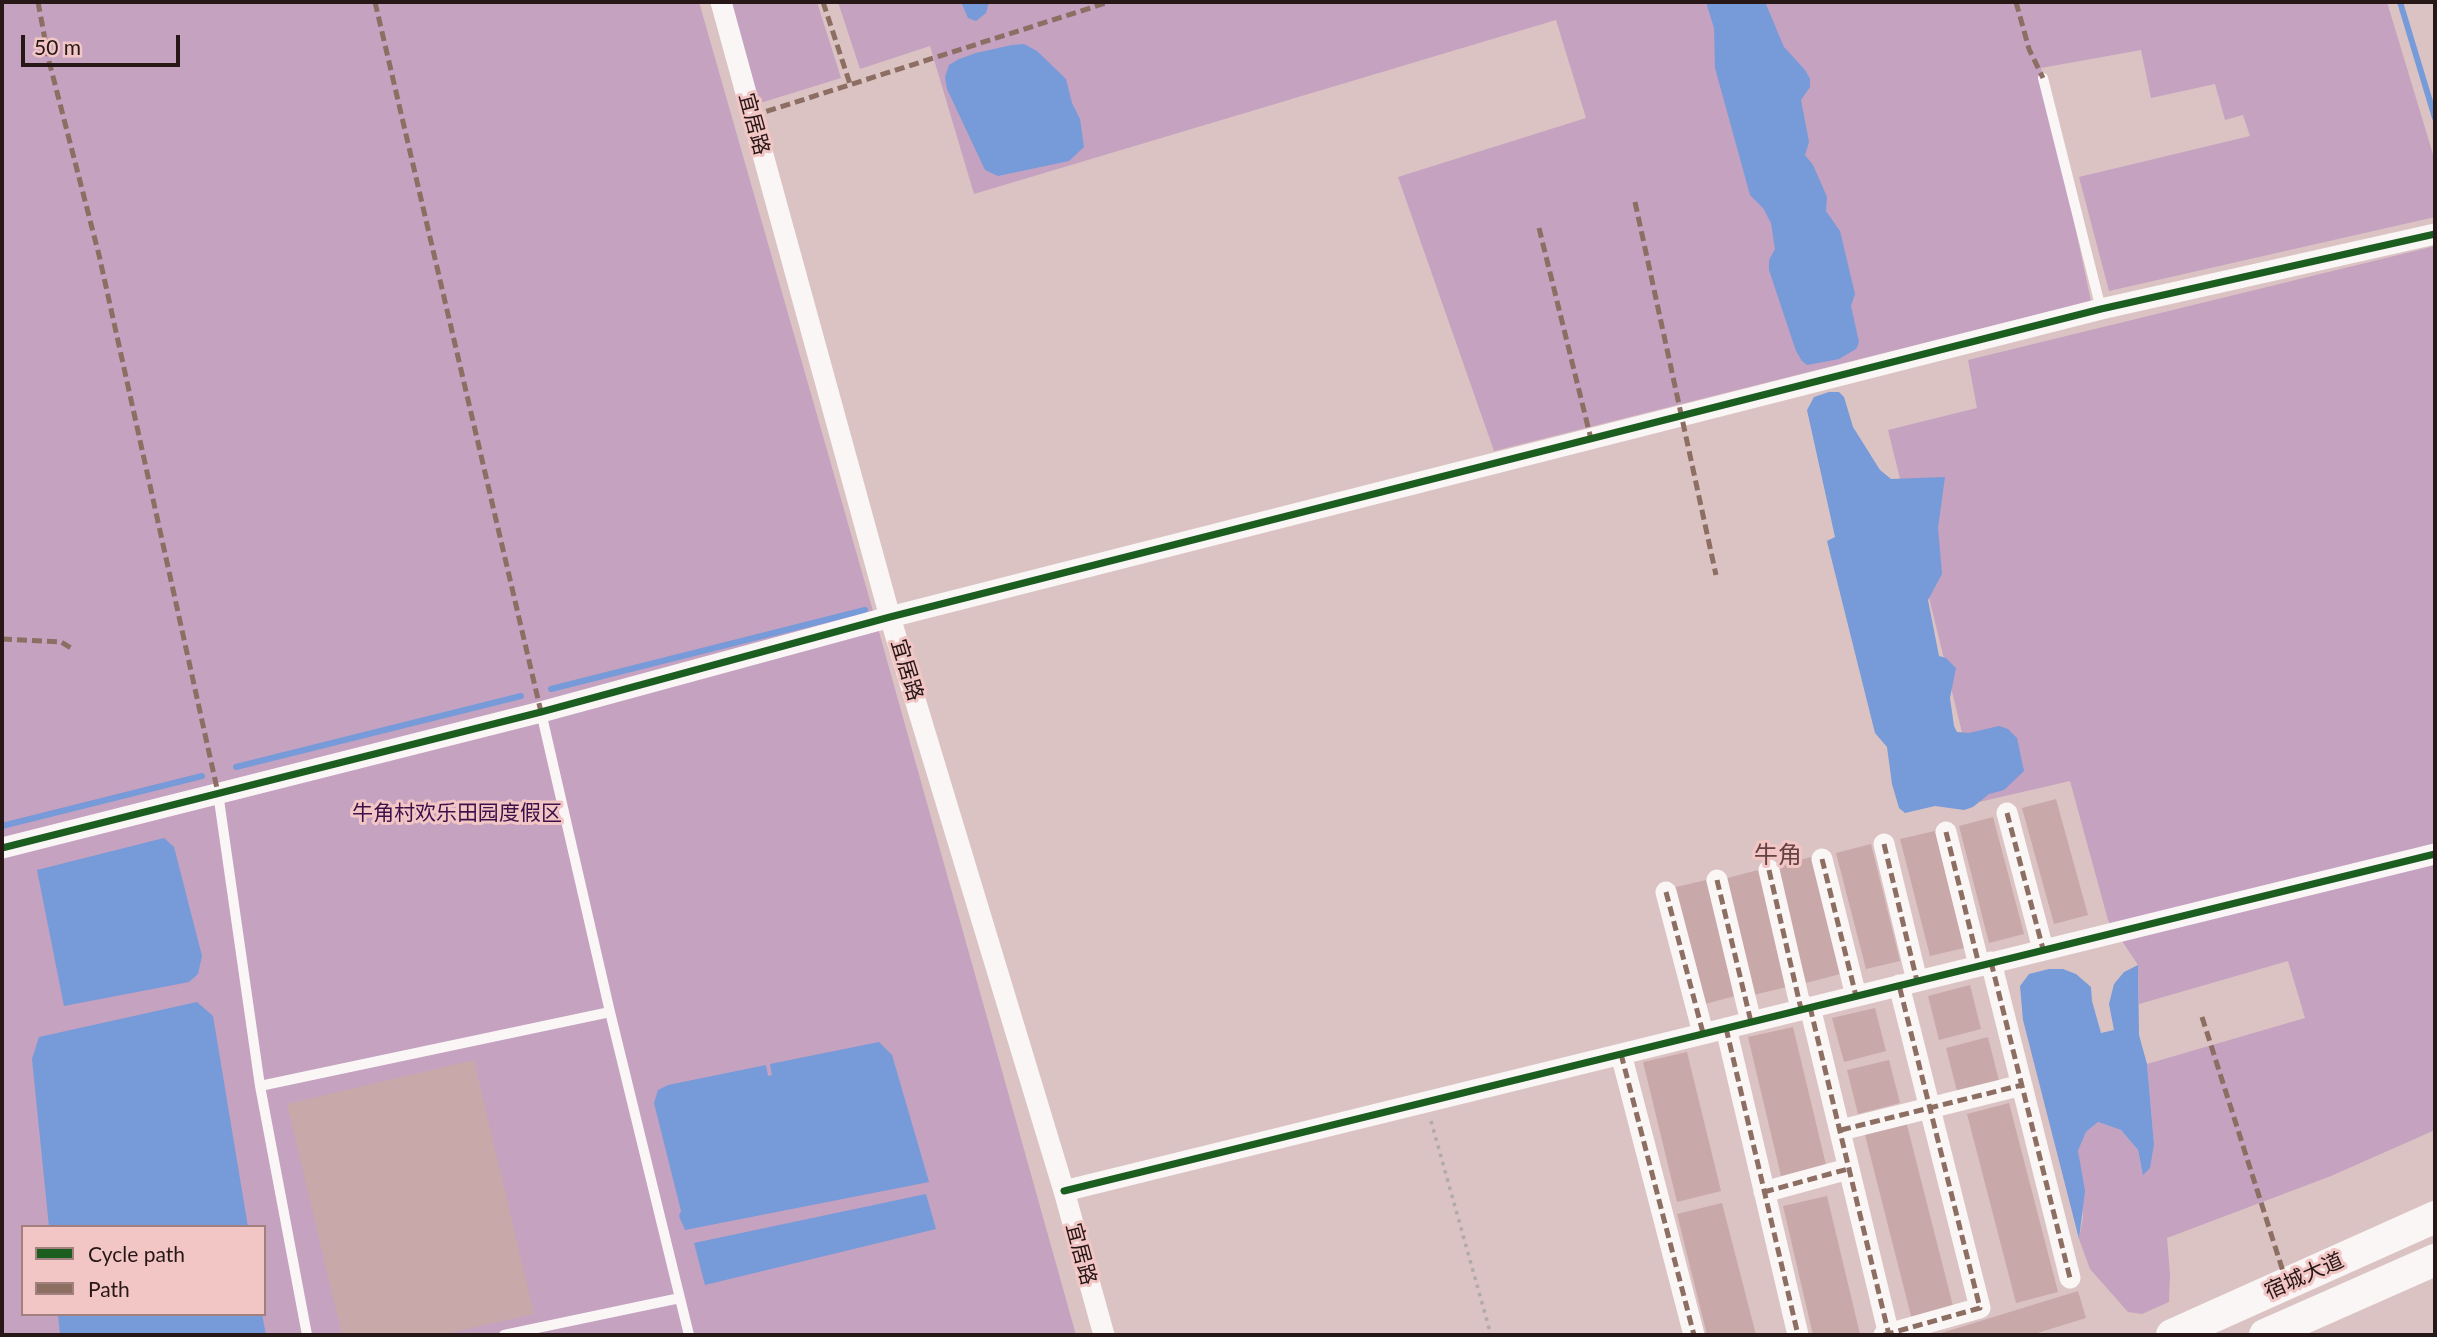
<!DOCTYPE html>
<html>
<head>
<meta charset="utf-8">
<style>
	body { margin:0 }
	#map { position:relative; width:2437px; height:1337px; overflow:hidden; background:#dbc3c3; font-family:Lato,sans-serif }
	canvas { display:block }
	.frame { position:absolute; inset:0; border:4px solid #271717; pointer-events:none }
	.legend { position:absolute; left:21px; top:1225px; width:245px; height:91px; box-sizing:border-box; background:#f2c6c5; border:2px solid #a1807f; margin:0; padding:9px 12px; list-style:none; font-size:21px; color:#271717 }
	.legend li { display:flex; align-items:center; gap:14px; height:35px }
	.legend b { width:35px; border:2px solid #a1807f }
	.scale { position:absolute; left:21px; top:35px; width:159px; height:32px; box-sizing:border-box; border:4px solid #271717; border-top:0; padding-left:9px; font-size:21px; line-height:24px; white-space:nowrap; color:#271717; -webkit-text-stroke:5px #f2c6c5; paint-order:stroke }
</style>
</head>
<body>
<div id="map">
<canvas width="2437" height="1337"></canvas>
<div class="frame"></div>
<ul class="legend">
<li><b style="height:9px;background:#1b5e20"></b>Cycle path</li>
<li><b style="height:9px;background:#8d6e63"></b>Path</li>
</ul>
<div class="scale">50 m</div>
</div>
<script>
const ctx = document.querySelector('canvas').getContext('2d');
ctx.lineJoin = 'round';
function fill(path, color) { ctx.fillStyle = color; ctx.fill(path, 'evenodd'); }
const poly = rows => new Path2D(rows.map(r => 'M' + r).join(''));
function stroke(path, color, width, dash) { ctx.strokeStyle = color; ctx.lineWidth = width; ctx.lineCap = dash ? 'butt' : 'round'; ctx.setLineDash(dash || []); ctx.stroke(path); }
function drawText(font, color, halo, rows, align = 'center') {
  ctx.font = font + ' Lato,"Noto Sans SC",sans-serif'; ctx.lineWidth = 6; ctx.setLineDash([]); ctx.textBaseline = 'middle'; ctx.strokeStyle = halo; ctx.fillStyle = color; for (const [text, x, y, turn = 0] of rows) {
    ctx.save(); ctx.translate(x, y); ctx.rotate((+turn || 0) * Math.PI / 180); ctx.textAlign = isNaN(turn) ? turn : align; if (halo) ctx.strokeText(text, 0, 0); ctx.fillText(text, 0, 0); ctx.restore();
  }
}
const green = poly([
	[2,2,699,2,881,639,1076,1335,2,1335],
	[23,1227,264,1227,264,1314,23,1314],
	[729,2,817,2,841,78,757,104],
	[838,2,2387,2,2435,161,2435,217,2109,291,2079,177,2250,136,2243,115,2225,120,2215,84,2151,98,2141,50,2041,68,2091,301,1494,451,1398,177,1586,118,1556,20,974,194,930,46,860,69],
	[2435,246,2435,1130,2331,1176,2167,1238,2170,1274,2169,1302,2142,1314,2128,1312,2090,1269,2079,1239,2083,1217,2078,1151,2086,1132,2098,1122,2121,1130,2138,1150,2141,1166,2154,1144,2147,1064,2305,1018,2288,961,2139,1004,2138,965,2108,920,2070,781,1979,802,1888,430,1977,408,1968,360]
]);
const water = poly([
	[961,2,989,2,986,13,976,21,968,18],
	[1706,2,1765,2,1784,47,1805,70,1810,79,1810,87,1801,100,1809,142,1805,155,1813,165,1827,197,1826,211,1840,231,1855,294,1851,306,1859,342,1856,349,1839,359,1807,365,1802,361,1796,351,1769,270,1769,260,1775,249,1771,223,1763,208,1750,195,1715,68,1714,28],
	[1024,44,1037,51,1066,79,1072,103,1080,119,1084,147,1069,161,998,176,985,170,947,89,945,77,949,65,959,59,976,53,1012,45],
	[1829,392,1839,392,1844,397,1853,427,1880,470,1891,479,1945,477,1938,528,1942,574,1928,600,1939,656,1946,658,1956,668,1950,698,1954,726,1957,732,1969,733,1999,726,2008,729,2017,738,2024,771,2004,790,1989,794,1973,807,1964,810,1935,806,1905,813,1899,808,1892,784,1887,747,1875,733,1827,541,1835,537,1807,410,1814,397],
	[164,838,174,847,202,956,198,974,189,982,64,1006,37,870],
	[2138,965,2139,1035,2147,1064,2154,1144,2150,1168,2143,1175,2138,1150,2121,1130,2098,1122,2086,1132,2078,1151,2085,1191,2079,1239,2023,1020,2020,986,2029,974,2049,969,2063,969,2076,974,2091,987,2092,1001,2101,1033,2114,1030,2109,1004,2114,984,2124,972],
	[197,1002,213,1016,248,1227,49,1227,32,1059,39,1037],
	[879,1042,892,1055,929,1182,685,1230,679,1216,681,1211,654,1103,658,1090,668,1085,766,1065,768,1076,772,1075,770,1064],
	[926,1194,936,1229,705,1285,694,1243],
	[58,1314,262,1314,266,1335,60,1335]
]);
const stream = poly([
	[2400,2,2435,118],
	[551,689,865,610],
	[236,767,521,696],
	[2,826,202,776]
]);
const building = poly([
	[2056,799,2088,915,2054,924,2022,808],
	[1993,817,2024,934,1989,943,1959,826],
	[1935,831,1964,948,1930,956,1900,839],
	[1871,844,1900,961,1866,969,1836,853],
	[1811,857,1840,974,1806,983,1776,866],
	[1758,870,1787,987,1753,995,1724,879],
	[1706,880,1735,996,1701,1005,1672,888],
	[1970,985,1981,1029,1939,1040,1928,996],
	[1875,1008,1886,1051,1844,1062,1832,1018],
	[1793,1027,1826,1165,1781,1176,1748,1037],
	[1988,1037,1999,1081,1957,1091,1946,1048],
	[1687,1052,1721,1191,1677,1202,1643,1062],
	[474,1060,534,1314,441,1335,342,1335,287,1104],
	[1889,1060,1900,1103,1858,1114,1847,1070],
	[2009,1103,2058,1292,2016,1303,1967,1114],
	[1906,1121,1954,1310,1912,1320,1864,1131],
	[1827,1196,1860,1334,1856,1335,1813,1335,1783,1206],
	[1722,1203,1756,1335,1707,1335,1677,1214],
	[2078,1291,2086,1318,2031,1335,1935,1335]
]);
const path = poly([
	[1431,1121,1491,1335]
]);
const lane = poly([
	[2043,78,2101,309],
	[541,712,610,1012,689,1335],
	[218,793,260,1086,307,1335],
	[260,1086,610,1012],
	[504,1335,680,1298]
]);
const street = poly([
	[721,2,890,617,1064,1191,1104,1335],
	[2007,813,2043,949],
	[1946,832,1979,965],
	[1884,844,1917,981],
	[2,848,541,712,890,617,2101,309,2435,234],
	[1822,859,1856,996],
	[1769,870,1801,1009],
	[1717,880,1751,1022],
	[1666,892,1703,1033],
	[1991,962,2070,1278],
	[1810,1007,1889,1335],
	[1726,1028,1798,1335],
	[1621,1054,1694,1335],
	[1841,1130,2022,1085],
	[1064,1191,2435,854],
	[1764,1192,1848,1169],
	[1884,1335,1980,1308,1899,985]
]);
const primary = poly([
	[2172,1335,2435,1217],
	[2265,1335,2435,1260]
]);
const quiet = poly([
	[38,2,49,61,99,255,218,793],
	[375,2,541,712],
	[823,2,850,84],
	[2016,2,2029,49,2043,78],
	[752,116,1109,2],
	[1635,202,1716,575],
	[1539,228,1591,439],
	[2,639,61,642,71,648],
	[2007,813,2043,949],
	[1946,832,1979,965],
	[1884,844,1917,981],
	[1822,859,1856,996],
	[1769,870,1801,1009],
	[1717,880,1751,1022],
	[1666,892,1703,1033],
	[1991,962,2070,1278],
	[1810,1007,1889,1335],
	[2202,1017,2287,1284],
	[1726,1028,1798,1335],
	[1621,1054,1694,1335],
	[1841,1130,2022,1085],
	[1764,1192,1848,1169],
	[1884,1335,1980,1308,1899,985]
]);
const cycleway = poly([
	[2,848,541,712,890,617,2101,309,2435,234],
	[1064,1191,2435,854]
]);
const streetNames = [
	["宜居路",754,124,75],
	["宜居路",907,670,73],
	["宜居路",1081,1254,75],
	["宿城大道",2304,1276,-24]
];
const parkNames = [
	["牛角村欢乐田园度假区",457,813]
];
const quarterNames = [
	["牛角",1778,855]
];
fill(green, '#c4a2c0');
fill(water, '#779ad9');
stroke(stream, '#779ad9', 6);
fill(building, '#c9a8a9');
stroke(path, '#b2a9a9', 3.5, [3.5, 5]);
stroke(lane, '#faf6f6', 10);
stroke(street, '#faf6f6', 21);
stroke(primary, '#faf6f6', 32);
stroke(quiet, '#8d6e63', 5, [10, 5]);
stroke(cycleway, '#1b5e20', 7);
drawText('21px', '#271717', '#f2c6c5', streetNames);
drawText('21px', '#3e104a', '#f2c6c5', parkNames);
drawText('24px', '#654141', '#f2c6c5', quarterNames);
</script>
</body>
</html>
